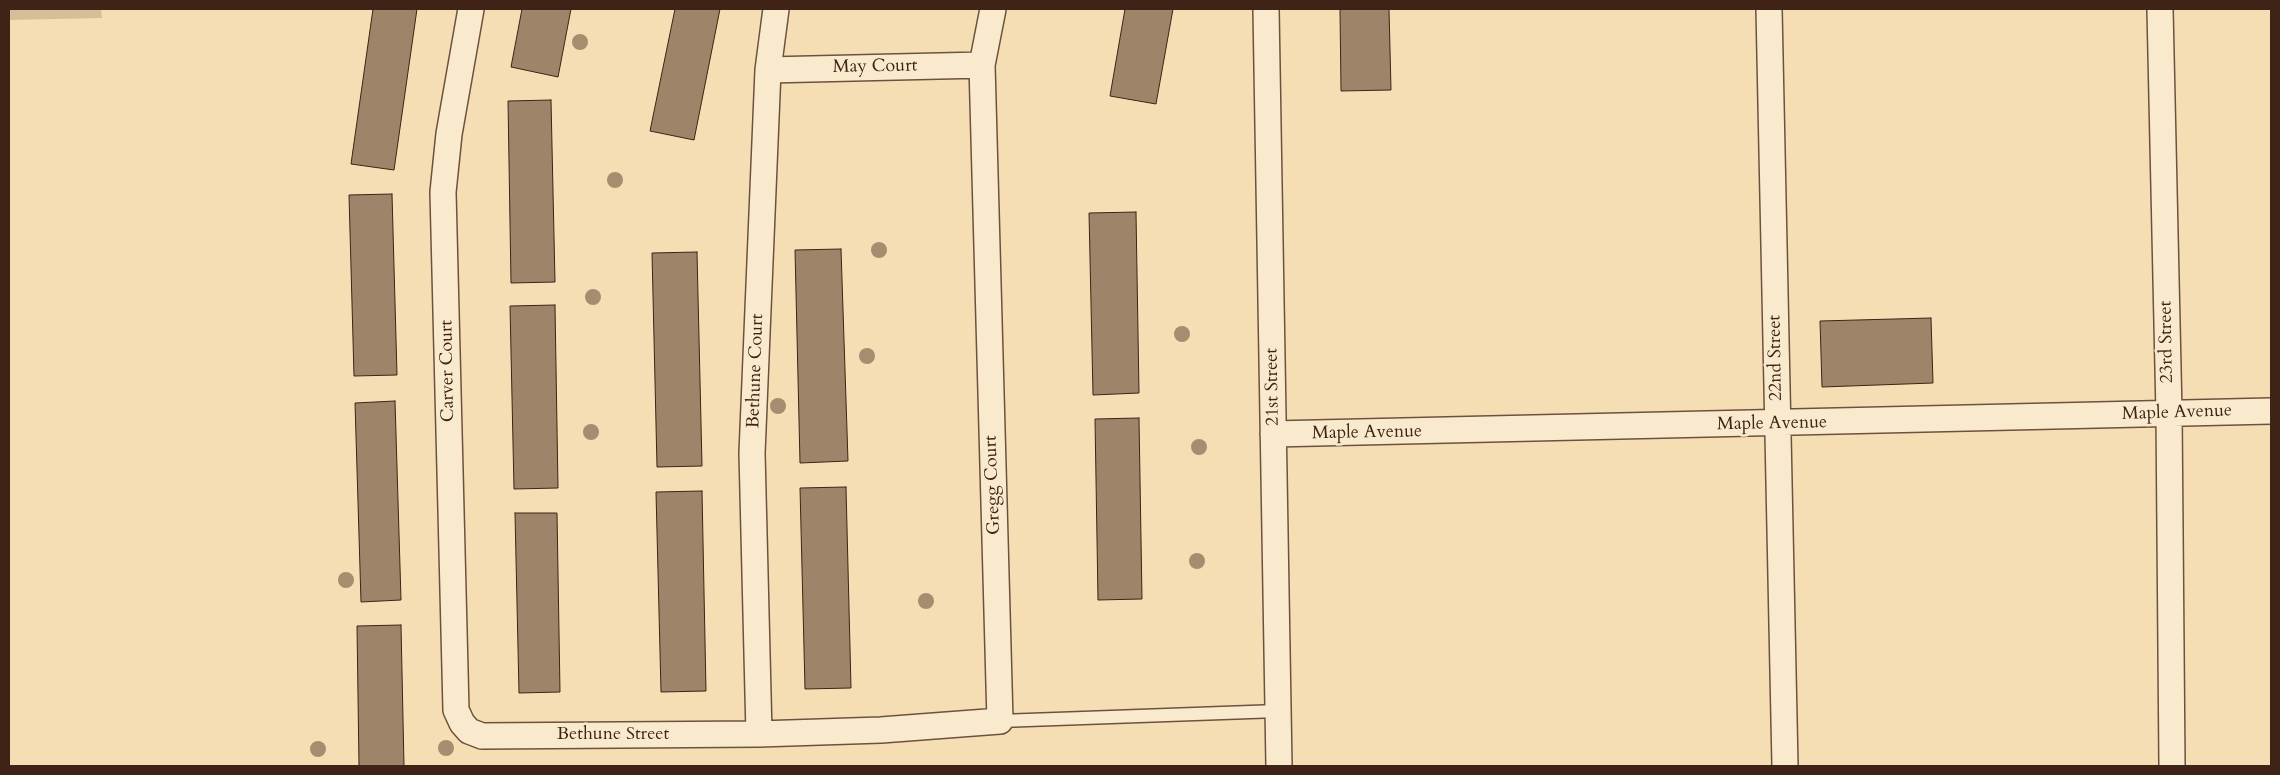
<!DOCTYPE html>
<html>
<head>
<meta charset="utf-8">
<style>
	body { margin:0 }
	#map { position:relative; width:2280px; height:775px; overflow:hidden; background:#f6deb4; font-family:Cardo,serif }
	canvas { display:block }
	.frame { position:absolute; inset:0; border:10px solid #3e2316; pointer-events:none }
</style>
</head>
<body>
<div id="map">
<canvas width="2280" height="775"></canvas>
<div class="frame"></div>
</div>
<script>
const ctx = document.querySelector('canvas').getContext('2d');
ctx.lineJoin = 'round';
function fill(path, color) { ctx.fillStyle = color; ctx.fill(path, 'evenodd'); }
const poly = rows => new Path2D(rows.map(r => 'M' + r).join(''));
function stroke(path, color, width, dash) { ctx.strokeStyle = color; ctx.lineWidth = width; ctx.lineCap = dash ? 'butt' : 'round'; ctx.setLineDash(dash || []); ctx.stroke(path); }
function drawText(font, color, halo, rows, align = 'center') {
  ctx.font = font + ' Cardo,serif'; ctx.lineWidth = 5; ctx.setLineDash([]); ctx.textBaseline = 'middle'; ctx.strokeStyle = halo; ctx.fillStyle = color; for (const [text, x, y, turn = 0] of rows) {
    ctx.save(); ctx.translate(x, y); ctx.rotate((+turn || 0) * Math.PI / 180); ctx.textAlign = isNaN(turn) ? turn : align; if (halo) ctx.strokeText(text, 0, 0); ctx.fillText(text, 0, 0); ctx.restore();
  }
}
const green = poly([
	[9,9,101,9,102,18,9,20]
]);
const building = poly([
	[373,9,417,9,394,170,351,164,373,9],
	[522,9,571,9,558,77,511,67,522,9],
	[675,9,720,9,694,140,650,131,675,9],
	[1125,9,1173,9,1156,104,1110,96,1125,9],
	[1340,9,1389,9,1391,90,1341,91,1340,9],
	[551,100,555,282,511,283,508,101,551,100],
	[392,194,397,375,354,376,349,195,392,194],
	[1136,212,1139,393,1093,395,1089,213,1136,212],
	[841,249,848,461,800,463,795,250,841,249],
	[697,252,702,466,657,467,652,253,697,252],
	[555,305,558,488,514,489,510,306,555,305],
	[1931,318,1933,383,1822,387,1820,321,1931,318],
	[395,401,401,600,361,602,355,403,395,401],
	[1139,418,1142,599,1098,600,1095,419,1139,418],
	[846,487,851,688,805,689,800,488,846,487],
	[702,491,706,691,661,692,656,492,702,491],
	[515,513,557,513,560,692,519,693,515,513],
	[401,625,404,766,359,766,357,626,401,625]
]);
const lane = poly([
	[1000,721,1278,711]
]);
const street = poly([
	[471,9,449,134,443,192,456,710,462,723,469,731,482,736,759,734,881,730,1000,721,982,65,993,9],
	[1266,9,1279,766],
	[1769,9,1785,766],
	[2160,9,2169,413,2172,766],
	[768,70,982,65],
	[1273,434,2271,411],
	[759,734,752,453,768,70,776,9]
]);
const trees = [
	[580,42],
	[615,180],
	[879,250],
	[593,297],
	[1182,334],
	[867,356],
	[778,406],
	[591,432],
	[1199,447],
	[1197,561],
	[346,580],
	[926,601],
	[446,748],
	[318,749]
];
const streetNames = [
	["May Court",875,67,-1],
	["23rd Street",2167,342,-91],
	["22nd Street",1776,358,-91],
	["Carver Court",448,371,-91],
	["Bethune Court",756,371,-88],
	["21st Street",1273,387,-91],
	["Maple Avenue",2177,413,-2],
	["Maple Avenue",1772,424,-1],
	["Maple Avenue",1367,433,-1],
	["Gregg Court",993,485,-92],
	["Bethune Street",613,735]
];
fill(green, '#d7be99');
fill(building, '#9e8468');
stroke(building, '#3e2316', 1);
stroke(lane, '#6c523e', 15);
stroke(street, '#6c523e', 28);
stroke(lane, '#f9eace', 12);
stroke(street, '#f9eace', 25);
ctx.fillStyle = '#a68d6f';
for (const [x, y] of trees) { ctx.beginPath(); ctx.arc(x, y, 8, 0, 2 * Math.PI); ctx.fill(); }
drawText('18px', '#3e2316', '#f9eace', streetNames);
</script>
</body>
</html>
